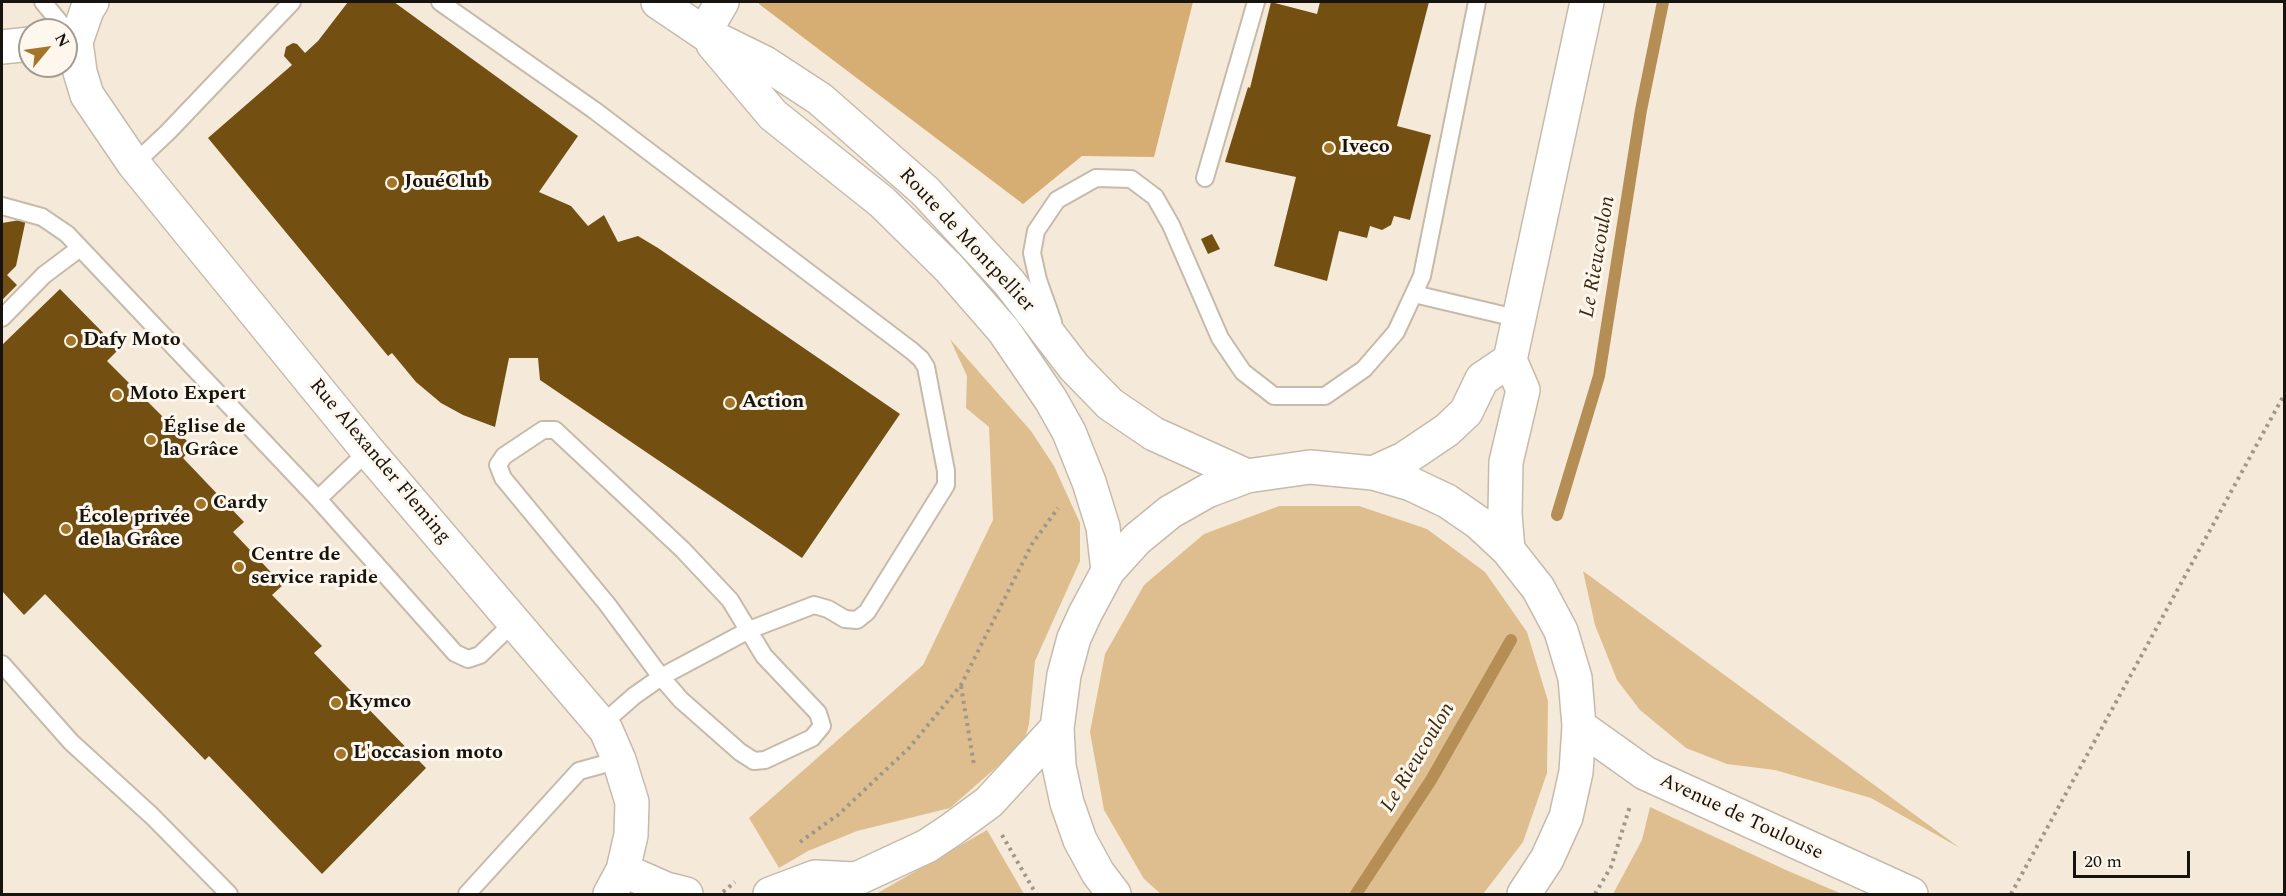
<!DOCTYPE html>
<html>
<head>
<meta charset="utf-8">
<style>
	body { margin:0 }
	#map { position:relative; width:2286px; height:896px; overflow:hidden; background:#f5e9d9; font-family:Spectral,serif }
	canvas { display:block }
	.frame { position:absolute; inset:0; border:3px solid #17130e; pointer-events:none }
	.north { position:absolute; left:18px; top:18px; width:60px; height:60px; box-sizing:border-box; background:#fef7ee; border:2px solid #a29c94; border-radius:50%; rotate:61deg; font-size:16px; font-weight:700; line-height:24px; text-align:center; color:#17130e }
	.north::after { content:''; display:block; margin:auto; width:21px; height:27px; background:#a37528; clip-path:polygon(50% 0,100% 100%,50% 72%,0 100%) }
	.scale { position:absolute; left:2073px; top:851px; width:117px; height:27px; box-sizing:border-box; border:3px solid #17130e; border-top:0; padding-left:8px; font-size:18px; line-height:21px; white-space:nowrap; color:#17130e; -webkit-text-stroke:4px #fef7ee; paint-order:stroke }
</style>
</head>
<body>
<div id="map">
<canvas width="2286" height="896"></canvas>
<div class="frame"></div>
<div class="north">N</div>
<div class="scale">20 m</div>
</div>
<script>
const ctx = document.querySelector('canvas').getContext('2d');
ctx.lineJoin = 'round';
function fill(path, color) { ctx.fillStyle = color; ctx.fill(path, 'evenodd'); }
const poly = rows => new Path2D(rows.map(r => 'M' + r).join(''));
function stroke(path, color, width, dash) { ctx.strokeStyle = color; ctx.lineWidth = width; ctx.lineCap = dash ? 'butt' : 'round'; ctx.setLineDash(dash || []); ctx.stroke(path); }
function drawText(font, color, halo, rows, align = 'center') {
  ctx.font = font + ' Spectral,serif'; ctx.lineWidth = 6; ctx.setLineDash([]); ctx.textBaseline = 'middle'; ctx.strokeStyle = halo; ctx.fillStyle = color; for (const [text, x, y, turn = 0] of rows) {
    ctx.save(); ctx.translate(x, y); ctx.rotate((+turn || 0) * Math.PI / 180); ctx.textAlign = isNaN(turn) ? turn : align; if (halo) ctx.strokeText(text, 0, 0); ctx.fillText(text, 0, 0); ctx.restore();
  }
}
const green = poly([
	[950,339,1031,431,1054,466,1080,523,1080,561,1035,661,1029,724,1024,743,950,808,857,831,808,851,779,868,749,818,923,665,993,520,989,427,966,408,967,376],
	[1279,506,1359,506,1427,529,1485,572,1527,632,1548,701,1547,773,1523,842,1483,894,1161,894,1144,879,1104,810,1090,732,1105,654,1144,585,1204,534],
	[1583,571,1960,848,1871,798,1775,770,1727,764,1686,748,1640,710,1617,680,1595,625],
	[1650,807,1786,870,1842,894,1613,894,1642,840],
	[987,830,1024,894,876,894]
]);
const forest = poly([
	[759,2,1193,2,1154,157,1082,156,1023,204,759,4]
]);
const stream = poly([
	[1557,515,1599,376,1641,110,1663,2],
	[1356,894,1431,780,1511,640]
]);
const building = poly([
	[348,2,394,2,578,136,539,192,571,206,588,226,604,215,618,242,638,236,658,248,900,414,802,558,540,380,538,358,509,358,495,427,463,415,441,403,416,382,392,353,388,356,208,138,292,65,284,56,286,47,293,43,297,44,305,53,318,41],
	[1271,2,1317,14,1320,2,1429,2,1397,126,1431,135,1410,220,1394,216,1391,225,1382,230,1370,226,1367,238,1339,231,1327,281,1274,266,1296,177,1225,162,1248,87,1250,88],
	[26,219,16,266,7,275,17,285,2,300,2,223],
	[1212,234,1220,249,1208,254,1201,239],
	[60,289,119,349,107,361,193,447,183,458,244,522,233,532,283,585,272,595,322,646,314,653,426,768,322,874,209,756,205,760,45,594,24,615,2,591,2,552,3,550,2,548,2,345]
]);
const path = poly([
	[961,686,974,765],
	[1002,835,1036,894],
	[800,842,839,814,909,748,961,685,1032,544,1058,508],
	[723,892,735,882],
	[1595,894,1611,867,1630,806],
	[2011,894,2284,395]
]);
const lane = poly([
	[43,2,76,42],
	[440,2,594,110,912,351,921,359,926,367,946,471,946,485,867,612,857,620,845,619,828,609,814,605,749,630,661,677,634,696,601,725],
	[134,164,168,132,292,2],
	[1205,178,1256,2],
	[2,206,42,217,67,234,318,499,455,653,468,659,480,655,514,622],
	[1414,294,1520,319],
	[2,318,44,275,80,248],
	[1053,322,1038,280,1032,253,1036,231,1057,200,1096,178,1131,179,1155,197,1171,225,1220,338,1243,372,1274,396,1325,396,1364,369,1396,332,1422,276,1477,2],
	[543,430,555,430,683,550,730,600,764,656,818,713,822,726,812,738,765,760,754,761,740,752,681,700,661,677,607,604,503,478,498,465,504,456,543,430],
	[318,499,368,451],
	[2,664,71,742,152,816,229,894],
	[467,894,579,771,619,760]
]);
const street = poly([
	[704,33,722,2],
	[66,42,76,42,87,10,92,2],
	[76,42,80,72,87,95,134,164,368,451,606,730,619,760,632,802,631,835,623,870,610,894],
	[2,47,30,44],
	[623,870,666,889,686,894],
	[770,894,815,877,855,879]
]);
const primary = poly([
	[658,2,704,33,765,63,820,99,925,191,1008,281,1074,367,1110,404,1154,434,1247,476],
	[713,44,773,115,882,202,949,268,1004,331,1051,400,1069,432,1089,482,1103,527,1108,571],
	[1373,473,1404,459,1447,430,1466,412,1482,379,1510,360],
	[1508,550,1505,514,1506,462,1523,390,1510,360,1587,2],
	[1579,726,1645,773,1911,894],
	[824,894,927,846,951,830,989,802,1057,728],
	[1114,894,1098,873,1080,840,1067,803,1059,766,1057,728,1064,675,1074,638,1085,614,1108,571,1137,539,1170,512,1207,491,1247,476,1310,467,1373,473,1411,484,1447,501,1479,523,1508,550,1538,588,1561,631,1575,678,1579,726,1576,772,1566,817,1547,859,1524,894]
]);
const markers = [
	[1329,148,6,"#a37528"],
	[392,183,6,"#a37528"],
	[71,341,6,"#a37528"],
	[117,395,6,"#a37528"],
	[730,403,6,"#a37528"],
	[151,440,6,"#a37528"],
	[201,504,6,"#a37528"],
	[66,529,6,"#a37528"],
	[239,567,6,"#a37528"],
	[336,703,6,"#a37528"],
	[341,754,6,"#a37528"]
];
const poiNames = [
	["Iveco",1341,148],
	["JouéClub",404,183],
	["Dafy Moto",83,341],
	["Moto Expert",129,395],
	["Action",742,403],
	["Église de",163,428],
	["la Grâce",163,451],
	["Cardy",213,504],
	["École privée",78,518],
	["de la Grâce",78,541],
	["Centre de",251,556],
	["service rapide",251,579],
	["Kymco",348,703],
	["L'occasion moto",353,754]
];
const streetNames = [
	["Route de Montpellier",966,241,47],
	["Rue Alexander Fleming",379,462,50],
	["Avenue de Toulouse",1741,818,25]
];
const waterNames = [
	["Le Rieucoulon",1599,257,-80],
	["Le Rieucoulon",1419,758,-59]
];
fill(green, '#debe8f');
fill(forest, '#d6ae74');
stroke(stream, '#b58e55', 12);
fill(building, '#735011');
stroke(lane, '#c6bbab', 20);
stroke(street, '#c6bbab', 36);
stroke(primary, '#c6bbab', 36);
stroke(path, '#a0978b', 4, [3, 4.5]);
stroke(lane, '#fff', 16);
stroke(street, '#fff', 33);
stroke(primary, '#fff', 33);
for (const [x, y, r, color] of markers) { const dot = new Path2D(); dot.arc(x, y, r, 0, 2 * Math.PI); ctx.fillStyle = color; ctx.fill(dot); stroke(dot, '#fef7ee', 2); }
drawText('bold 20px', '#17130e', '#fef7ee', poiNames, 'left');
drawText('20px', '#17130e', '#fef7ee', streetNames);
drawText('italic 21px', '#39280e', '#fef7ee', waterNames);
</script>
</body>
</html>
